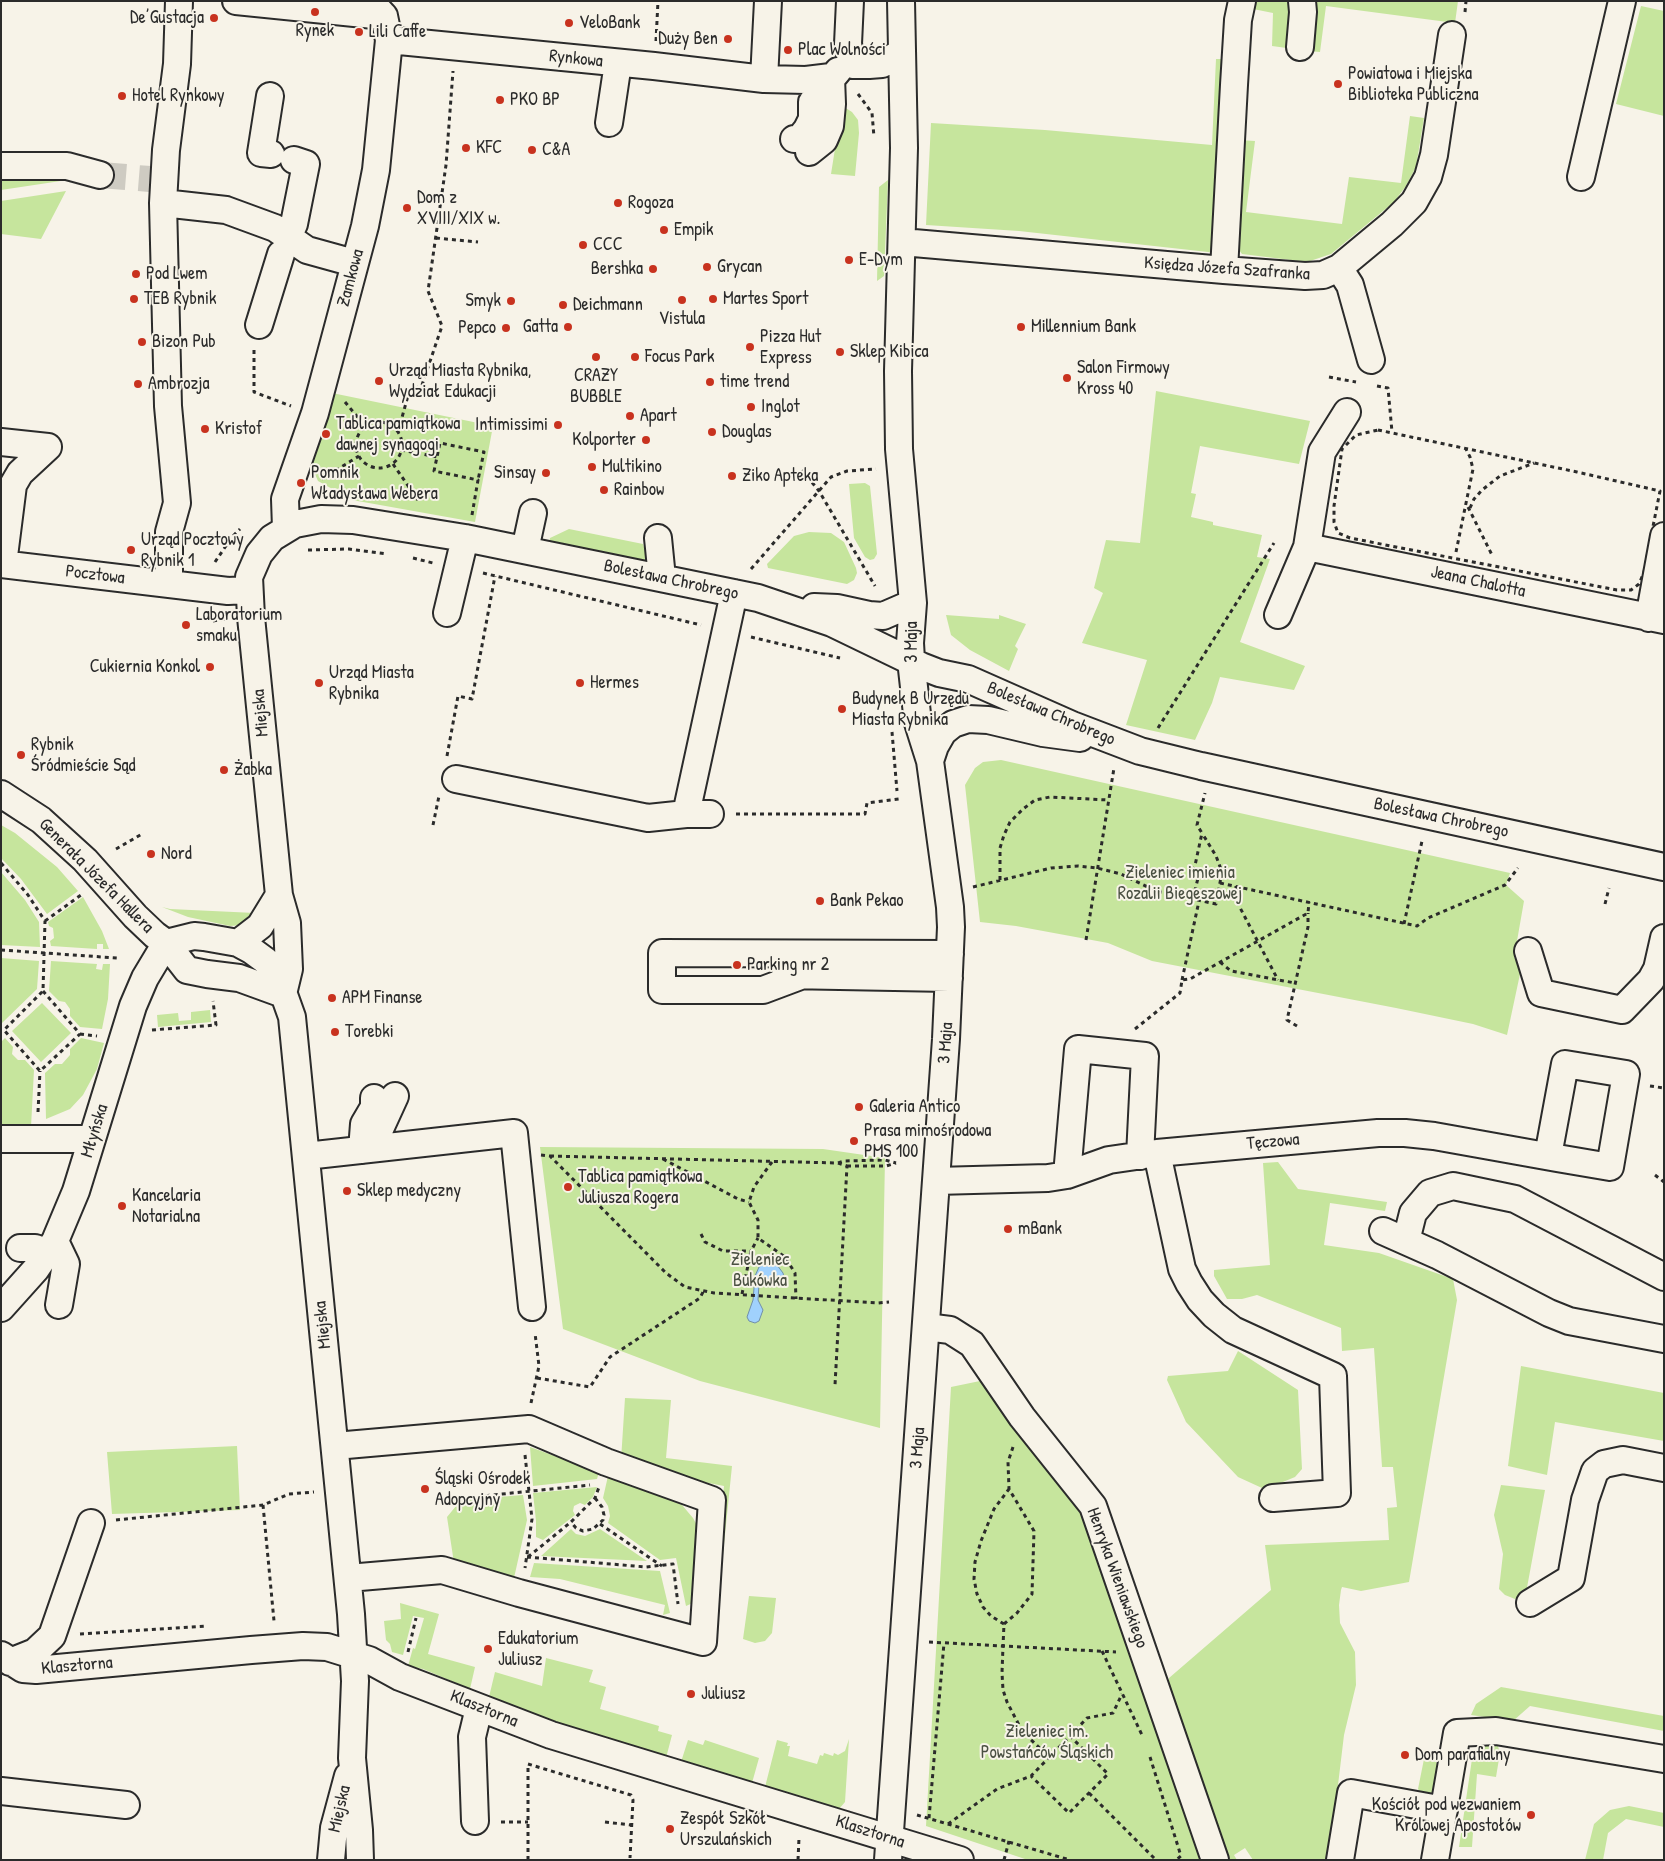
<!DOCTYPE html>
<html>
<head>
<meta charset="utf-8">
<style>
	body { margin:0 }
	#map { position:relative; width:1665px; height:1861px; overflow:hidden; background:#f7f3e8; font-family:"Patrick Hand",sans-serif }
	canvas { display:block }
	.frame { position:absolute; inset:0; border:2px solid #2b2b2b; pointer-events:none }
</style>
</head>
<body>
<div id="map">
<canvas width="1665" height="1861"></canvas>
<div class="frame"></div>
</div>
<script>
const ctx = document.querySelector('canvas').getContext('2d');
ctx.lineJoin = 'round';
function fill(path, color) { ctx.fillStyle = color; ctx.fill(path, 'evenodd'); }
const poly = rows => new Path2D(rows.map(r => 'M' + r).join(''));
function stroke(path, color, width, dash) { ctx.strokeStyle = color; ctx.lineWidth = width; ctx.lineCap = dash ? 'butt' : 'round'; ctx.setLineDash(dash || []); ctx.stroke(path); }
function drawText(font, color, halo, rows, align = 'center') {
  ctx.font = font + ' "Patrick Hand",sans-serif'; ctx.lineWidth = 4; ctx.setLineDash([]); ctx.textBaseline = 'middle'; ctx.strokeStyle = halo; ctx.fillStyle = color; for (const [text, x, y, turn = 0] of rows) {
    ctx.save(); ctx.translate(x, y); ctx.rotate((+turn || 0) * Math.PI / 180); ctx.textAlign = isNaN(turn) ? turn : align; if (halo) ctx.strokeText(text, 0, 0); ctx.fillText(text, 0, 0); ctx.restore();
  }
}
const green = poly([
	[1253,1,1293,1,1294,49,1272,46,1273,13,1253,9],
	[1311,1,1458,1,1455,23,1326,6,1320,52,1308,51],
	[1641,6,1664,11,1664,116,1616,104],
	[1216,59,1229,59,1217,253,1019,231,926,225,931,123,1045,130,1212,145],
	[844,107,852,112,858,120,859,133,855,176,831,174,837,136],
	[1410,116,1424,118,1416,167,1406,186,1394,202,1331,254,1307,262,1242,254,1234,244,1239,140,1255,141,1246,212,1342,224,1349,177,1401,183],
	[1,174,74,179,1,190],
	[888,180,884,276,877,281,879,187],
	[66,191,41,239,1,234,1,201],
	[1156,391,1310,421,1299,464,1200,446,1191,493,1196,494,1191,517,1213,522,1213,525,1262,535,1257,557,1270,559,1240,642,1305,666,1294,690,1220,677,1212,703,1195,740,1126,725,1147,660,1082,643,1103,593,1094,588,1106,540,1140,543],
	[332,393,493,426,475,522,352,500,318,481,305,452],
	[865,483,870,486,877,554,874,559,870,560,865,557,854,538,849,484],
	[569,529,643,544,648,562,549,543,550,538],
	[809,532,831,533,844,542,856,568,857,573,854,580,847,584,768,568,767,564,794,536],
	[946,615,999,619,999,615,1026,624,1015,646,1018,649,1009,671,970,650,951,635],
	[1001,760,1510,873,1506,885,1524,901,1514,958,1523,960,1507,1035,1473,1024,1396,1008,1152,961,1108,943,1016,926,980,922,965,785,975,768,983,762],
	[1,825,15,833,57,867,78,891,47,914,21,879,1,858],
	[1,872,25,900,39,922,40,947,1,945],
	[83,897,102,931,109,949,103,949,103,944,97,944,97,949,51,946,50,941,54,938,53,928,49,926,48,922],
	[162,907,170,909,255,913,242,925,230,926,188,917],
	[1,958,39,961,37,989,1,1024],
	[51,961,97,964,96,969,102,970,103,964,110,964,108,999,102,1029,80,1027,70,1016,70,1009,65,1002,59,1001,49,991],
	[42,1003,71,1033,41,1062,12,1031],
	[210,1010,211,1022,158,1027,157,1015,178,1013,179,1021,191,1020,191,1012],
	[5,1038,13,1047,12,1054,18,1060,25,1060,34,1070,31,1127,1,1127,1,1042],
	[81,1038,104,1043,97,1069,83,1095,70,1109,46,1119,45,1073,55,1064,62,1064,70,1055,70,1049],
	[540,1147,823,1149,885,1158,880,1428,700,1381,563,1329],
	[1278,1162,1298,1189,1387,1202,1385,1211,1330,1203,1324,1245,1379,1253,1453,1279,1457,1300,1409,1582,1361,1591,1342,1587,1341,1590,1339,1605,1340,1623,1355,1652,1356,1685,1344,1735,1329,1860,1253,1860,1245,1848,1234,1855,1237,1860,1220,1860,1167,1695,1169,1678,1271,1590,1265,1545,1389,1540,1387,1508,1397,1507,1393,1467,1382,1467,1374,1348,1342,1351,1341,1328,1257,1295,1242,1299,1227,1299,1214,1276,1214,1270,1270,1265,1263,1163],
	[1238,1351,1298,1390,1302,1469,1295,1477,1278,1484,1262,1488,1238,1477,1186,1422,1167,1380,1168,1376,1228,1371],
	[1521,1366,1664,1393,1664,1441,1555,1422,1547,1475,1508,1466],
	[980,1381,1100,1505,1201,1860,1028,1860,926,1826,951,1387],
	[625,1398,671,1400,666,1458,732,1466,719,1593,716,1570,724,1486,668,1475,621,1460],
	[237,1446,240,1510,112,1514,107,1452],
	[530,1447,599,1472,597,1479,533,1486],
	[608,1476,670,1496,682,1505,693,1518,699,1529,695,1602,686,1606,676,1558,660,1560,608,1523,610,1516,608,1506,603,1498],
	[1501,1485,1545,1490,1526,1593,1515,1599,1505,1595,1499,1589,1503,1554,1494,1515],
	[597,1487,593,1497,585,1505,580,1503,574,1506,573,1511,575,1515,543,1540,536,1537,536,1521,533,1493],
	[523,1495,527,1520,514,1578,454,1563,447,1517,461,1500],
	[571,1529,576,1534,585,1536,600,1529,647,1561,541,1556],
	[534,1563,660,1571,670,1613,663,1615,665,1605,560,1579,530,1577],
	[749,1596,776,1598,772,1633,765,1641,755,1643,743,1639],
	[400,1603,439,1614,428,1654,475,1667,470,1689,423,1669,408,1666,413,1648,415,1649,424,1618,413,1616,403,1655,392,1652,390,1644,386,1640,384,1621,401,1619],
	[546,1658,593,1670,589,1682,606,1687,600,1709,659,1726,658,1731,672,1735,666,1758,564,1726,489,1697,495,1672,542,1686],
	[1501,1687,1664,1716,1664,1731,1530,1706,1513,1721,1471,1715,1476,1704],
	[849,1739,845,1802,839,1809,765,1787,777,1740,788,1743,787,1746,790,1746,788,1756,817,1764,820,1755,823,1756,824,1753,833,1756,834,1753,838,1755,845,1751],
	[688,1740,703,1745,705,1740,759,1758,752,1783,681,1762],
	[1485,1742,1497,1743,1500,1753,1496,1777,1477,1774,1472,1847,1459,1847,1472,1759,1479,1755,1481,1747],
	[1424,1759,1436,1762,1439,1767,1437,1791,1430,1800,1424,1797,1418,1789],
	[1629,1806,1664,1813,1664,1827,1626,1819,1608,1833,1603,1860,1585,1860,1594,1824,1610,1810]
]);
const water = poly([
	[765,1263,777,1265,783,1273,785,1282,780,1285,759,1284,758,1300,763,1310,759,1321,755,1323,749,1321,747,1317,753,1300,755,1276,759,1267,765,1263]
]);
const minorTunnel = poly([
	[100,175,150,179]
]);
const path = poly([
	[1465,12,1466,1],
	[656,41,658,1],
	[858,94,872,113,874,137],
	[436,238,478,242],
	[254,350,254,392,291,406],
	[1329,377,1356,382],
	[1377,386,1388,388,1392,432],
	[345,402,365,426],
	'356 445a23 23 0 1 1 46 0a23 23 0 1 1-46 0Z',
	[1378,430,1577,472,1660,491,1644,572,1639,584,1631,590,1617,590,1350,538,1338,533,1334,522,1334,506,1342,449,1356,435,1378,430],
	[398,432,409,392,422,385,442,326,428,291,446,165,453,71],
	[401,450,437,457],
	[393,464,420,503],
	[802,470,819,491,875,586],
	[322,479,359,456],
	[1468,507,1493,557],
	[1470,508,1474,499,1482,490,1500,476,1534,463],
	[472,515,478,480,434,471,440,443,484,452,478,480],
	[308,550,349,549,387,554],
	[1456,552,1473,469,1470,457,1466,449],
	[413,558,433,563],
	[215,562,232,537,240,529],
	[751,569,831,477,847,471,876,469],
	[483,573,701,625],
	[213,621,225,619],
	[751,637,840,658],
	[1158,728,1274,543],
	[892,732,897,791],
	[447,756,458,696,472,699,495,576],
	[736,814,865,814,867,803,899,799],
	[433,825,439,796],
	[116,849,142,834],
	[1,863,28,895,45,921,43,991,4,1030,40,1071,80,1034,43,991],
	[1198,878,1194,870,1202,833,1197,825,1205,793],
	[1000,880,1000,848,1004,835,1010,822,1023,809,1035,800,1050,797,1108,800],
	[1220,883,1417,926,1428,918,1505,885,1518,868],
	[1236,886,1236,900,1278,980],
	[973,887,1051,868,1078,866,1097,868,1121,874,1156,891,1216,904,1222,872,1216,856,1202,833],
	[1193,899,1198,878,1209,876,1221,878],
	[1605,904,1609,888],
	[45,921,81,895],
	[1404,924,1422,841],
	[1086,940,1114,768],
	[1,950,117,958],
	[1220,962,1231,971,1295,983],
	[1182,980,1199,901],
	[1297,1026,1287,1020,1308,927,1308,913],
	[1135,1029,1180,993,1182,980,1190,979,1308,913,1309,902],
	[152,1030,216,1025,213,1001],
	[80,1034,97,1036],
	[1650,1086,1664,1088],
	[38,1112,40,1071],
	[541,1155,550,1156,666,1273,685,1287,714,1293,878,1303,889,1302],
	[550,1156,838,1163,847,1166,835,1385],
	[663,1159,738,1199,749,1202],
	[772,1162,754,1187,749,1202,758,1220,758,1238,785,1257,795,1273,796,1299],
	[838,1163,844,1161,885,1160,896,1163],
	[847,1166,886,1166,896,1163],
	[1655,1175,1664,1182],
	[701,1234,705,1242,723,1251,751,1251],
	[742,1294,751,1251,758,1238],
	[537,1378,590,1387,610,1357,700,1298,703,1292],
	[531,1403,539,1366,535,1333],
	[1013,1447,1008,1462,1009,1489,1034,1531,1032,1594,1017,1613,1004,1624,1003,1646,1116,1652],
	[525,1455,532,1519,525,1568],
	[595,1498,602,1507,604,1515,603,1520,593,1529,583,1531,576,1528,571,1522,595,1498,599,1487],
	[454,1499,590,1485],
	[263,1505,274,1621,272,1621],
	[116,1520,263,1505,289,1494,314,1492],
	[600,1524,662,1566],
	[527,1557,646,1567,673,1564,678,1604],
	[528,1557,571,1522],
	[1004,1624,991,1616,983,1607,977,1594,974,1579,975,1562,981,1541,994,1509,1009,1489],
	[80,1634,206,1626],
	[929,1642,1003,1646,1002,1673,1003,1690,1007,1702,1019,1725,1028,1737,1049,1757],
	[1102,1651,1142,1735],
	[408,1652,416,1618],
	[1070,1736,1087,1718,1113,1713,1122,1694],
	[1150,1757,1181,1856,1176,1860],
	[1089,1793,1156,1860],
	[917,1815,1070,1860],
	[929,1818,944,1643],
	[501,1822,528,1822],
	[605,1822,631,1825],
	[948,1824,997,1789,1031,1776,1070,1736,1108,1774,1069,1813,1031,1776],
	[528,1860,528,1764,631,1795,633,1800,630,1858],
	[798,1860,799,1838],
	[1004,1860,1009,1841]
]);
const minor = poly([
	[236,1,384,16],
	[850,1,848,44,852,65,869,65,882,64,902,52],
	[389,40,654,66,764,79,806,80,831,77],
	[1300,47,1303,12,1302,1],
	[764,79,768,1],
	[270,96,261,153,271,154],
	[609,123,618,63],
	[794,139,799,139,807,129,812,119,812,102,838,71],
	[809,152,824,140,830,126,832,104,831,77],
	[1,166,67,166,100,175],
	[1581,177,1622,1],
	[163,203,226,210,275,228,307,250,354,263],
	[288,237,294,224,306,164,294,160],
	[902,242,1224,270,1305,276,1323,275,1339,268,1392,224,1414,202,1428,177,1434,155,1452,35],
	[1339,268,1350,285,1371,360],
	[1224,270,1234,85,1238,20,1242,1],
	[259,325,281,254],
	[1347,412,1322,452,1307,547,1664,620],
	[1,442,48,447],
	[286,528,285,499,315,413,365,226,376,170,389,40,384,16,371,2],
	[658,538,662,578],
	[525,550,533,513],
	[1,564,228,591,249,590],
	[3,564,13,485,20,473,48,447],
	[169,584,169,532,177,503,168,406,163,203,166,150,177,64,179,1],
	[814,607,837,608,869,615,883,616,913,603],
	[447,613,465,538],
	[1278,615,1307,547],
	[1649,618,1664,536],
	[930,761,935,746,943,732,953,724,968,719,988,720,1043,733,1080,738],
	[456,779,648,818,686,814,710,814],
	[1,794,41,820,85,860,135,916,155,935,166,943,187,970,207,974,239,978,283,994],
	[686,814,734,593],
	[166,943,194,936,204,937,238,943,251,950,266,961,277,975,292,1017,351,1614,355,1681,352,1758,359,1830,360,1860],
	[238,943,260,926,279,895],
	[1528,951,1541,993,1622,1010,1651,980,1657,969,1664,938],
	[785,975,949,978],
	[803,975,763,990,662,990,662,953,950,954],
	[283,994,289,969,287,923,279,895,251,617,249,577,259,554,272,538,295,524,321,519,353,520,465,538,758,598,832,623,921,666,939,673,968,679,1072,725,1140,751,1201,766,1664,867],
	[374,1098,374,1107,364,1124,362,1150,379,1131,395,1096],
	[1,1139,92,1139],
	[1157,1153,1182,1269,1189,1283,1200,1300,1214,1315,1233,1330,1333,1376,1337,1493,1273,1498],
	[306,1156,514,1133,532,1307],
	[1067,1175,1078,1049,1145,1056,1140,1156],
	[936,1181,1048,1178,1067,1175,1109,1160,1157,1153,1378,1133,1405,1133,1434,1136,1557,1158,1610,1167,1626,1074,1565,1064,1548,1156],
	[1383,1231,1437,1255,1549,1313,1569,1321,1664,1339],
	[55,1241,66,1264,59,1305],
	[1406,1241,1413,1213,1430,1193,1453,1186,1515,1199,1664,1277],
	[20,1248,35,1248,48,1253],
	[1,1308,36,1269,55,1241,76,1191,133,1006,145,978,166,943],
	[926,1327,950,1330,972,1344,1022,1417,1093,1506,1215,1860],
	[335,1446,529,1429,606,1462,712,1500,703,1642,519,1593,442,1570,348,1578],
	[1530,1603,1571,1578,1585,1500,1595,1471,1604,1464,1623,1460,1664,1468],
	[1,1655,23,1669,36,1670,251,1650,303,1646,327,1647,369,1660,400,1677,551,1735,960,1860],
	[10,1662,35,1652,52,1636,91,1523],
	[1,1791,126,1805],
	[475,1821,472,1737,479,1708],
	[331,1860,334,1828,348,1776],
	[888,1860,946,1039,951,927,950,907,930,761,918,723,911,660,910,643,913,603,899,449,898,371,904,148,901,1],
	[1340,1860,1351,1793,1444,1810],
	[1435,1860,1457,1733,1496,1731,1664,1759]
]);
const markers = [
	[315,12,5,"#c8321e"],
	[214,18,5,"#c8321e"],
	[569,23,5,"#c8321e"],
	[359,32,5,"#c8321e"],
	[728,39,5,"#c8321e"],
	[788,50,5,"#c8321e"],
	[1338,84,5,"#c8321e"],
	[122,96,5,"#c8321e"],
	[500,100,5,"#c8321e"],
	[466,148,5,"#c8321e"],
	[532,150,5,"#c8321e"],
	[618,203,5,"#c8321e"],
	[407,208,5,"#c8321e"],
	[664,230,5,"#c8321e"],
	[583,245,5,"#c8321e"],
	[849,260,5,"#c8321e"],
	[707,267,5,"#c8321e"],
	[653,269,5,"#c8321e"],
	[136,274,5,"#c8321e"],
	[134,299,5,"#c8321e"],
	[713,299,5,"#c8321e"],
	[682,300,5,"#c8321e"],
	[511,301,5,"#c8321e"],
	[563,305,5,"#c8321e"],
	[568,327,5,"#c8321e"],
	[1021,327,5,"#c8321e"],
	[506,328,5,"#c8321e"],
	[142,342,5,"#c8321e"],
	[750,347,5,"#c8321e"],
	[840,352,5,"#c8321e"],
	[596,357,5,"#c8321e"],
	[635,357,5,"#c8321e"],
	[1067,378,5,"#c8321e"],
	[379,381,5,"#c8321e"],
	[710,382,5,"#c8321e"],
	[138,384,5,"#c8321e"],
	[751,407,5,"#c8321e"],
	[630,416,5,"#c8321e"],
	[558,425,5,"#c8321e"],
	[205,429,5,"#c8321e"],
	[712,432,5,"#c8321e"],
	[326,434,5,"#c8321e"],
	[646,440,5,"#c8321e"],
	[592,467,5,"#c8321e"],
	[546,473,5,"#c8321e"],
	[732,476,5,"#c8321e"],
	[301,483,5,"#c8321e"],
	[604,490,5,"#c8321e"],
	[131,550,5,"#c8321e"],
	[186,625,5,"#c8321e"],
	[210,667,5,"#c8321e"],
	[319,683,5,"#c8321e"],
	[580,683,5,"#c8321e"],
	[842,709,5,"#c8321e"],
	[21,755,5,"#c8321e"],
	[224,770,5,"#c8321e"],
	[151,854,5,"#c8321e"],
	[820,901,5,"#c8321e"],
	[737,965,5,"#c8321e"],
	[332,998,5,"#c8321e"],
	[335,1032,5,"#c8321e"],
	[859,1107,5,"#c8321e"],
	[854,1141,5,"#c8321e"],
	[568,1187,5,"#c8321e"],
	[347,1191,5,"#c8321e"],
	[122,1206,5,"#c8321e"],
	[1008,1229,5,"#c8321e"],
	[425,1489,5,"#c8321e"],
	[488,1649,5,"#c8321e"],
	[691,1694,5,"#c8321e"],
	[1405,1755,5,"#c8321e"],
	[1531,1815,5,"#c8321e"],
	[670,1829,5,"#c8321e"]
];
const poiNames = [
	["De’Gustacja",204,18,"right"],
	["VeloBank",579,23],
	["Rynek",315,31,"center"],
	["Lili Caffe",369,32],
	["Duży Ben",718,39,"right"],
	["Plac Wolności",798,50],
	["Powiatowa i Miejska",1348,74],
	["Biblioteka Publiczna",1348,95],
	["Hotel Rynkowy",132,96],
	["PKO BP",510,100],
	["KFC",476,148],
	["C&A",542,150],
	["Dom z",417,198],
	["XVIII/XIX w.",417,219],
	["Rogoza",628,203],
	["Empik",674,230],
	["CCC",593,245],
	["E-Dym",859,260],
	["Grycan",717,267],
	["Bershka",643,269,"right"],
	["Pod Lwem",146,274],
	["TEB Rybnik",144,299],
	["Martes Sport",723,299],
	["Smyk",501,301,"right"],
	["Deichmann",573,305],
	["Vistula",682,319,"center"],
	["Gatta",558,327,"right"],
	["Millennium Bank",1031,327],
	["Pepco",496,328,"right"],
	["Pizza Hut",760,337],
	["Express",760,358],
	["Bizon Pub",152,342],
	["Sklep Kibica",850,352],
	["Focus Park",645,357],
	["Salon Firmowy",1077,368],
	["Kross 40",1077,389],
	["Urząd Miasta Rybnika,",389,371],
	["Wydział Edukacji",389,392],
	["CRAZY",596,376,"center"],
	["BUBBLE",596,397,"center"],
	["time trend",720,382],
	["Ambrozja",148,384],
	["Inglot",761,407],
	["Apart",640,416],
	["Tablica pamiątkowa",336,424],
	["dawnej synagogi",336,445],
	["Intimissimi",548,425,"right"],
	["Kristof",215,429],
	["Douglas",722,432],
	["Kolporter",636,440,"right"],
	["Multikino",602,467],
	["Pomnik",311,473],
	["Władysława Webera",311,494],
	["Sinsay",536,473,"right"],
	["Ziko Apteka",742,476],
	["Rainbow",614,490],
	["Urząd Pocztowy",141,540],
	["Rybnik 1",141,561],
	["Laboratorium",196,615],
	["smaku",196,636],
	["Cukiernia Konkol",200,667,"right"],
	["Urząd Miasta",329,673],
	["Rybnika",329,694],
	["Hermes",590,683],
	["Budynek B Urzędu",852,699],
	["Miasta Rybnika",852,720],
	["Rybnik",31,745],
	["Śródmieście Sąd",31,766],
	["Żabka",234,770],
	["Nord",161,854],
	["Bank Pekao",830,901],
	["Parking nr 2",747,965],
	["APM Finanse",342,998],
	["Torebki",345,1032],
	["Galeria Antico",869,1107],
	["Prasa mimośrodowa",864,1131],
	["PMS 100",864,1152],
	["Tablica pamiątkowa",578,1177],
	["Juliusza Rogera",578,1198],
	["Sklep medyczny",357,1191],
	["Kancelaria",132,1196],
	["Notarialna",132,1217],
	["mBank",1018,1229],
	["Śląski Ośrodek",435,1479],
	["Adopcyjny",435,1500],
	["Edukatorium",498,1639],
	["Juliusz",498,1660],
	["Juliusz",701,1694],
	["Dom parafialny",1415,1755],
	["Kościół pod wezwaniem",1521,1805,"right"],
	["Królowej Apostołów",1521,1826,"right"],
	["Zespół Szkół",680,1819],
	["Urszulańskich",680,1840]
];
const streetNames = [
	["Rynkowa",576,59,6],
	["Księdza Józefa Szafranka",1227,269,4],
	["Zamkowa",351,278,-75],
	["Pocztowa",95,575,7],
	["Bolesława Chrobrego",671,580,12],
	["Jeana Chalotta",1478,582,12],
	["3 Maja",912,642,-90],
	["Miejska",261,713,-95],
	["Bolesława Chrobrego",1051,714,23],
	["Bolesława Chrobrego",1441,818,12],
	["Generała Józefa Hallera",96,876,45],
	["3 Maja",946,1043,-86],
	["Młyńska",95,1131,-73],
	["Tęczowa",1273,1142,-5],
	["Miejska",323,1325,-96],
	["3 Maja",918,1448,-86],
	["Henryka Wieniawskiego",1117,1578,70],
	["Klasztorna",77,1666,-5],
	["Klasztorna",484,1709,22],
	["Miejska",340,1809,-77],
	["Klasztorna",870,1832,18]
];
const parkNames = [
	["Zieleniec imienia",1180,873],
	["Rozalii Biegeszowej",1180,894],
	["Zieleniec",760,1260],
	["Bukówka",760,1281],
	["Zieleniec im.",1047,1732],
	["Powstańców Śląskich",1047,1753]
];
fill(green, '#c6e59d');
fill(water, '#a0d1fd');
stroke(water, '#718fa9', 1);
stroke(minorTunnel, '#cecbc2', 26, [26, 13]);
stroke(minor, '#2b2b2b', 30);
stroke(path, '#2b2b2b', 3, [4, 4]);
stroke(minor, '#f7f3e8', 26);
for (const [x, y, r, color] of markers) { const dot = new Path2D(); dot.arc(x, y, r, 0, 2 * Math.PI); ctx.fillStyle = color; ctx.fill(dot); stroke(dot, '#f7f3e8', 2); }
drawText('18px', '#2b2b2b', '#f7f3e8', poiNames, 'left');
drawText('18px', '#2b2b2b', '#f7f3e8', streetNames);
drawText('18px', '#4a5042', '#f7f3e8', parkNames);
</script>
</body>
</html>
